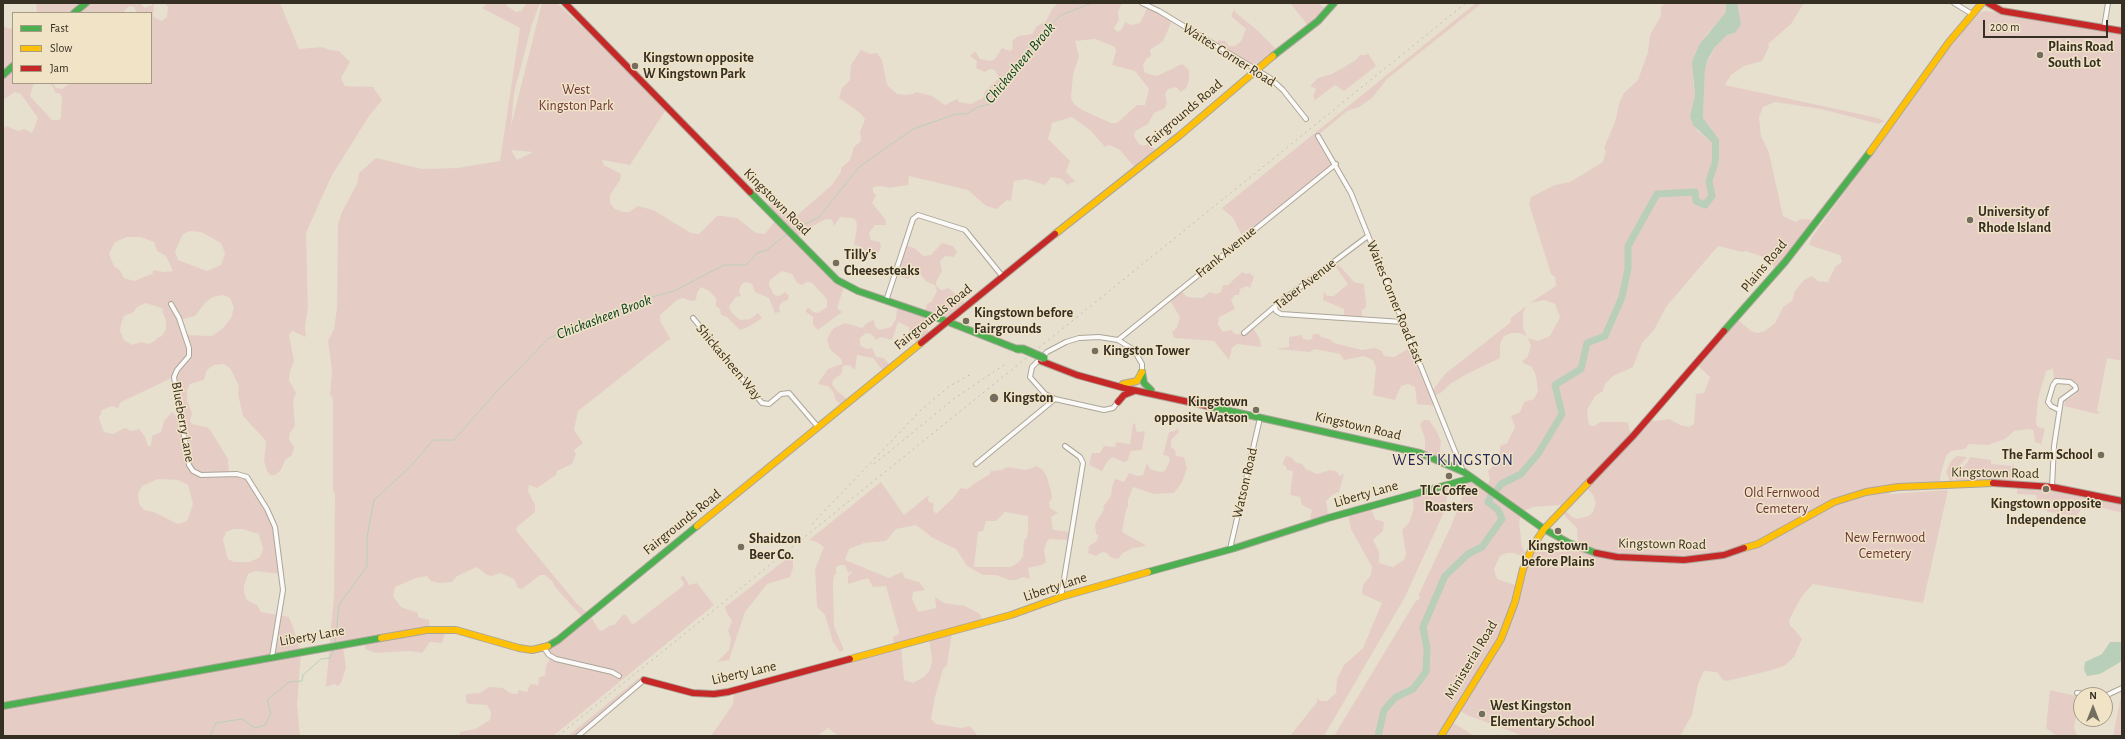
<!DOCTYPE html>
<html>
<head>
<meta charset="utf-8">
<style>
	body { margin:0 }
	#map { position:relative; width:2125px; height:739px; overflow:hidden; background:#e7e0cf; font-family:"Alegreya Sans",sans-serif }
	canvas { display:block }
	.frame { position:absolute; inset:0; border:4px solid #363024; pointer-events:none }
	.legend { position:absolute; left:12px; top:12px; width:140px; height:72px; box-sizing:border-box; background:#f1e3c5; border:1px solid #a69b85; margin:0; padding:5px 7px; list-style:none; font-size:12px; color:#363024 }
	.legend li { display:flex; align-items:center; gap:8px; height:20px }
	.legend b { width:20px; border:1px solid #a69b85 }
	.north { position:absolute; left:2073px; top:687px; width:40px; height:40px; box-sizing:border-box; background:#f1e3c5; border:1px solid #a69b85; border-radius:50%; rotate:0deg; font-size:11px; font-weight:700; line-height:16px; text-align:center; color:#363024 }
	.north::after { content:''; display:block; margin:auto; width:14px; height:18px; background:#746e60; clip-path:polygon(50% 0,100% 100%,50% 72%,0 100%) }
	.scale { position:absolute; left:1983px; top:20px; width:125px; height:18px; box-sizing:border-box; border:2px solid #363024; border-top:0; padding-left:5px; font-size:12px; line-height:14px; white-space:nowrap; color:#363024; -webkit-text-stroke:3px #f1e3c5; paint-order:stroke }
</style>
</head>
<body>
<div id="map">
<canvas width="2125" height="739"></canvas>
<div class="frame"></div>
<ul class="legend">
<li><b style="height:5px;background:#4caf50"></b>Fast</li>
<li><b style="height:5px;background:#ffc107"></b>Slow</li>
<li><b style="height:5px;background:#c62828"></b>Jam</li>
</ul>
<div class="north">N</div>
<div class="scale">200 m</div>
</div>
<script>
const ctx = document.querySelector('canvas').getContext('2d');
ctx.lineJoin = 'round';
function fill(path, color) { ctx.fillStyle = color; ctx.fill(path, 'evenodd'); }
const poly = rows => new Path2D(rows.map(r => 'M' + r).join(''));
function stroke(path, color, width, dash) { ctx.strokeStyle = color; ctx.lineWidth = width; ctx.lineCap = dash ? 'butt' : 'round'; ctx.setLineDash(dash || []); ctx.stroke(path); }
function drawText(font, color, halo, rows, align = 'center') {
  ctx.font = font + ' "Alegreya Sans",sans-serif'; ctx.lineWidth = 3; ctx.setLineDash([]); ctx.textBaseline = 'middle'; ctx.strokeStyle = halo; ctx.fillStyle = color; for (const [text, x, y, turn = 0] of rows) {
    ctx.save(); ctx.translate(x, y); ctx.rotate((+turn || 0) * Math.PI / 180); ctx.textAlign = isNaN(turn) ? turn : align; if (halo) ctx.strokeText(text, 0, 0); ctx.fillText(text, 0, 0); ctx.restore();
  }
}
const green = poly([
	[36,3,140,3,145,8,154,4,153,17,162,21,167,17,168,7,165,3,280,3,299,49,322,47,330,50,339,51,350,62,341,78,345,86,373,87,382,100,369,116,332,175,306,233,308,308,305,326,306,337,292,331,289,335,294,361,290,371,289,380,296,393,293,400,295,426,290,433,289,439,294,447,292,455,285,460,281,470,275,475,270,475,267,471,264,461,266,441,243,416,238,394,239,386,230,368,224,364,214,365,207,370,204,380,190,384,187,390,187,400,192,413,190,421,192,424,209,428,228,459,229,474,247,477,273,521,281,574,255,571,248,574,244,586,244,593,247,600,257,605,261,612,289,617,297,638,301,653,297,705,300,736,3,736,3,129,6,126,18,131,24,129,32,133,38,118,21,94,15,92,3,100,3,26,10,29,13,27,13,83,36,83,33,85,30,96,52,120,59,120,61,117,62,97,60,94,55,92,52,85,44,83,53,83,56,88,62,89,70,83,151,83,151,13,137,13,134,7,129,6,123,13,37,13],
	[190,231,201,232,221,243,225,253,221,265,207,271,178,260,175,251,183,234],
	[127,237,141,237,154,242,157,251,166,256,173,271,164,272,154,270,152,274,134,281,124,278,120,270,114,266,109,254,115,242],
	[223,295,230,298,234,308,231,318,223,328,212,336,186,335,180,320,195,316,205,303,213,297],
	[146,303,164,309,162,311,166,320,166,329,162,336,157,338,155,341,148,344,141,342,132,345,124,340,120,331,121,324,124,316,134,312,137,307],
	[174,377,180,420,172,412,164,421,161,432,152,436,151,446,148,446,145,437,139,429,132,431,125,428,113,434,104,432,99,418,102,410,112,406,118,408,121,402],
	[158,479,178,480,188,485,193,504,187,521,178,524,154,512,144,510,139,504,138,494,142,486],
	[234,529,242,529,259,534,263,549,260,557,250,562,234,562,228,559,223,540,226,532],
	[488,3,507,3,507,6,516,12,521,11,526,4,540,3,532,24,514,93,511,126,542,3,557,3,667,108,630,165,602,160,604,165,621,174,620,180,610,195,610,203,615,209,623,212,629,212,638,206,653,210,691,233,699,234,717,216,723,216,737,218,756,233,765,234,775,221,765,209,773,202,779,201,790,215,796,216,831,186,841,172,841,168,850,160,854,147,861,141,860,132,865,119,860,113,839,98,842,88,850,80,851,65,861,50,870,54,877,53,882,60,887,85,897,94,906,95,914,94,916,92,932,96,945,105,957,99,959,102,971,104,983,98,985,91,998,79,998,76,995,70,990,69,985,72,976,68,977,61,970,56,975,51,980,59,990,61,995,59,1002,48,1010,51,1013,49,1012,41,1018,36,1032,34,1037,26,1046,21,1052,9,1058,3,1122,3,1118,12,1119,20,1114,28,1117,32,1122,29,1125,22,1132,25,1140,23,1147,8,1172,21,1163,41,1153,48,1150,50,1151,56,1146,59,1143,66,1145,73,1157,76,1182,64,1189,70,1189,81,1186,88,1181,92,1176,87,1168,89,1165,94,1167,102,1165,108,1154,113,1148,124,1135,131,1134,136,1139,144,1144,146,1149,143,1157,152,1136,169,1120,150,1109,145,1105,147,1091,131,1072,117,1052,123,1048,139,1070,161,1066,172,1075,181,1067,185,1062,179,1051,177,1045,185,1026,179,1014,181,1011,201,1007,200,997,209,986,206,968,190,909,176,908,185,889,188,881,186,873,187,873,192,876,195,872,203,885,219,886,225,875,225,869,233,871,240,880,242,881,248,878,253,866,253,862,247,854,245,857,227,856,220,852,218,840,217,834,226,832,220,826,219,803,231,795,239,844,287,837,308,842,312,818,330,813,325,813,317,806,312,806,309,809,308,813,312,818,313,827,307,827,299,812,283,807,282,802,285,797,283,792,274,782,271,770,280,769,285,774,295,779,296,785,292,789,296,788,300,782,302,779,307,780,312,775,313,769,298,755,292,752,284,746,282,742,284,739,290,741,296,736,297,729,306,731,312,740,320,750,319,758,313,762,318,750,326,740,330,727,317,721,315,720,309,716,306,716,298,709,291,701,287,697,293,696,300,691,301,683,298,677,300,660,315,660,321,671,340,668,340,578,411,574,430,583,443,574,450,576,454,572,464,557,471,556,475,537,488,529,485,528,491,535,505,535,512,517,527,516,530,577,604,589,614,599,630,602,631,609,626,614,625,623,615,626,615,632,624,635,623,683,586,684,583,680,577,684,576,689,585,697,583,714,605,553,736,460,736,460,732,475,729,490,720,491,712,487,705,469,704,466,702,466,694,480,693,489,687,503,688,510,693,517,694,519,690,527,692,530,684,538,685,539,677,545,676,546,666,551,657,545,650,583,618,555,587,552,581,545,575,540,575,522,589,518,588,514,579,500,573,492,576,487,575,477,567,457,576,452,582,439,583,431,581,427,576,416,578,395,587,393,596,401,607,418,613,418,617,429,620,430,630,446,630,442,643,430,642,422,653,410,651,376,653,365,649,365,642,343,646,346,668,341,683,338,686,334,684,326,687,334,595,335,493,333,492,333,399,330,394,332,371,328,341,334,329,337,308,338,224,342,212,357,184,359,173,376,158,422,169,457,168,500,161,520,28,482,8],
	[1095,39,1115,47,1116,51,1112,65,1135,71,1149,89,1145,105,1137,105,1117,123,1111,123,1082,110,1074,104,1071,98,1073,75,1079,56,1075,41],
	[511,150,533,152,517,160],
	[1290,3,1318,3,1323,7,1331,7,1309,27],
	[1476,3,1482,3,1387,79,1372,98,1359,107,1347,111,1317,136,1335,164,1243,238,1233,218,1222,208],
	[1666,3,1726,3,1726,12,1720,20,1706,35,1693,79,1695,95,1690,116,1698,131,1712,143,1712,161,1719,139,1703,118,1705,66,1714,48,1727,35,1735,33,1737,3,1804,3,1791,24,1768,44,1769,47,1762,61,1744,66,1731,75,1725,85,1878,118,1884,121,1879,124,1821,109,1775,102,1763,107,1759,117,1761,136,1769,153,1783,216,1796,222,1800,219,1816,220,1778,270,1763,257,1746,251,1742,252,1718,246,1666,307,1654,330,1642,343,1633,367,1613,376,1605,384,1603,391,1595,396,1587,410,1589,425,1595,426,1600,422,1624,422,1628,423,1630,431,1634,434,1648,419,1655,421,1669,419,1680,425,1689,427,1694,424,1696,394,1704,393,1710,377,1696,364,1736,318,1751,331,1758,333,1765,331,1775,323,1783,307,1792,301,1795,291,1804,280,1812,276,1818,281,1828,282,1835,267,1842,262,1840,255,1809,245,1812,237,1970,19,1978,13,1985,11,2029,16,2122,35,2122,361,2107,358,2097,411,2100,412,2097,414,2064,406,2065,401,2076,394,2077,383,2058,378,2054,379,2053,369,2046,371,2038,399,2036,423,2038,427,2045,429,2041,444,2035,442,2033,430,2028,429,2014,431,2005,439,1988,445,1969,444,1965,449,1951,451,1946,456,1940,477,1941,486,1889,489,1890,494,1948,490,1923,603,1813,584,1802,596,1789,620,1790,626,1793,628,1802,639,1794,657,1784,666,1772,670,1727,681,1723,680,1717,672,1704,671,1698,684,1692,715,1680,736,1523,736,1467,715,1457,709,1450,721,1475,736,1334,736,1415,602,1420,598,1419,594,1451,526,1464,493,1463,484,1472,482,1485,489,1490,480,1488,471,1493,466,1500,462,1500,446,1507,443,1515,427,1511,416,1520,412,1524,402,1534,399,1538,391,1536,376,1532,367,1523,363,1523,360,1527,358,1531,346,1527,336,1519,333,1512,333,1504,336,1500,344,1500,358,1467,374,1450,384,1442,392,1433,396,1436,406,1417,404,1415,387,1408,384,1401,386,1395,400,1373,395,1376,368,1373,360,1364,356,1344,360,1340,354,1314,349,1310,352,1276,349,1289,347,1289,337,1302,335,1303,339,1308,340,1312,339,1313,334,1319,334,1321,337,1329,339,1334,343,1362,350,1375,348,1382,351,1384,356,1394,357,1411,347,1432,394,1435,387,1446,373,1510,323,1511,318,1526,306,1523,313,1523,328,1528,338,1538,341,1550,336,1560,317,1555,304,1544,300,1530,303,1556,286,1555,277,1551,274,1529,204,1531,197,1555,185,1570,182,1603,162,1606,151,1604,148,1615,122,1620,101,1624,93,1638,80,1648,52,1650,35,1661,16,1661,7],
	[1585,486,1593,495,1596,503,1593,512,1589,516,1577,519,1571,516,1563,508],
	[1560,505,1564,515,1577,528,1578,547,1572,551,1562,552,1525,552,1522,547,1519,522,1522,512,1533,507],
	[1507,553,1514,553,1527,558,1518,586,1497,579,1494,569,1500,556],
	[1235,8,1235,12,1257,30,1278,51,1257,68,1216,44,1219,40,1225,41,1229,46,1235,46,1241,41,1246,29,1231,16],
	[1368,53,1376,66,1344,91,1335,85,1315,100,1313,96,1316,89,1310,86,1318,78,1332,74,1356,60,1360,55,1366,55],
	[942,243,953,246,957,252,954,257,945,256,940,261,942,271,936,282,936,286,941,290,949,288,968,306,950,321,927,315,924,326,932,335,917,344,913,336,909,332,909,327,898,322,892,340,881,337,876,340,871,334,866,333,860,338,860,345,866,349,872,348,876,357,884,358,891,367,884,372,873,358,857,355,855,370,849,365,843,366,841,374,833,380,832,385,838,392,850,401,843,407,835,399,834,393,828,386,821,385,818,383,828,369,842,364,842,360,830,349,827,340,830,333,834,328,845,323,862,328,867,323,874,320,875,326,879,330,891,327,896,319,897,307,924,314,927,304,931,302,937,291,935,285,927,282,920,274,913,274,908,279,895,275,905,245,916,249,923,256,931,255],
	[1338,264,1354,282,1364,284,1366,303,1366,307,1362,310,1362,318,1344,318,1344,309,1323,300,1324,291,1327,296,1334,296,1348,284,1335,266],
	[1242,272,1246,274,1250,273,1254,277,1250,288,1247,286,1240,289,1239,295,1235,295,1231,300,1235,309,1219,317,1218,325,1223,332,1231,330,1235,334,1242,334,1253,328,1260,339,1261,347,1237,344,1232,348,1229,360,1214,341,1174,338,1172,332,1177,327,1180,317,1169,299,1180,290,1187,297,1202,298,1210,292,1216,294,1221,292,1223,285,1228,285],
	[1424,420,1429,420,1437,432,1441,441,1440,451,1444,458,1445,464,1425,456,1425,439,1420,424],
	[1133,423,1135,424,1137,432,1145,431,1142,450,1131,451,1127,461,1124,462,1112,457,1107,462,1102,471,1089,465,1092,453,1100,453,1104,446,1115,447,1116,442,1130,444],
	[1177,428,1179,432,1171,440,1171,447,1175,450,1176,456,1184,457,1187,468,1182,482,1174,493,1154,494,1133,487,1128,500,1128,507,1126,510,1122,532,1147,546,1133,548,1123,553,1118,559,1110,557,1107,553,1102,552,1096,556,1088,553,1089,546,1097,541,1098,535,1096,534,1095,524,1104,509,1103,507,1111,496,1112,487,1115,479,1124,482,1129,473,1138,476,1143,475,1147,463,1150,469,1160,472,1165,471,1170,460,1168,456,1163,455,1169,432,1175,431],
	[1286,456,1292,458,1295,462,1302,464,1306,469,1317,474,1330,470,1336,471,1340,476,1344,474,1339,492,1332,495,1326,501,1329,519,1318,522,1310,518,1312,510,1302,505,1300,497,1290,495,1293,471,1287,470,1286,466,1282,464],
	[1957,456,1967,457,1954,472,1953,480,1950,481,1946,472,1951,461],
	[1970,457,1991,460,1991,464,2012,466,2014,462,2012,480,1955,480,1956,474,1967,463],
	[1037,466,1043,470,1047,477,1051,491,1052,498,1049,503,1050,508,1058,513,1051,517,1053,530,1071,532,1070,540,1050,539,1047,541,1044,550,1046,562,1042,565,1028,568,1030,579,1023,577,1016,580,1010,580,996,575,983,575,967,566,956,549,933,538,916,525,896,529,886,541,864,543,849,549,845,560,889,578,902,572,905,578,919,582,925,590,913,592,912,599,918,612,936,608,935,597,944,603,965,606,980,614,983,622,952,632,947,665,943,669,935,697,931,719,936,724,961,728,970,726,978,736,838,736,828,728,817,736,711,736,733,704,734,692,894,645,893,636,898,635,899,632,886,586,873,587,868,578,848,584,848,576,853,571,848,573,845,565,840,565,836,567,836,575,834,575,833,586,834,626,844,650,840,652,833,642,825,615,817,607,815,569,824,547,817,542,809,540,881,482,904,515,929,495,928,501,934,504,933,510,936,514,953,498,961,488,968,489,972,485,990,474,991,471,1001,470,1008,467,1026,470],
	[1005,512,1028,516,1028,530,1027,537,1024,541,1023,556,1019,562,1011,567,974,567,978,532,983,531,986,521,996,521],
	[929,637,932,660,930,670,924,677,913,683,904,680,901,644],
	[1449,486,1445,510,1405,597,1324,736,1290,736,1317,702,1317,698,1320,701,1327,701,1336,693,1337,679,1344,665,1363,648,1382,603,1362,594,1363,585,1371,575,1372,567,1351,529,1348,514,1371,508,1375,519,1384,522,1383,531,1373,540,1379,552,1379,563,1393,567,1404,560,1406,554,1402,530,1409,523,1414,508,1412,496],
	[2017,487,2052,489,2122,502,2122,513,2085,503,2077,516,2048,512,2037,500,2036,495,2017,494],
	[790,556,793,561,793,568,790,577,767,584,745,612,729,660,717,662,729,650,731,639,728,631,732,621,727,613,725,607],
	[639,678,642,679,641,681,577,736,568,736],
	[2050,690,2080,697,2074,727,2077,736,2057,736,2046,728],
	[2122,697,2122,736,2113,736,2120,701]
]);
const water = poly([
	[1726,3,1737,3,1741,24,1735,33,1727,35,1714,48,1707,61,1705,69,1703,118,1719,139,1719,160,1715,163,1712,161,1712,143,1693,125,1690,116,1695,95,1692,62,1699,45,1726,12],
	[2110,642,2122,642,2122,661,2100,674,2087,676,2084,670,2085,662,2102,654]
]);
const stream = poly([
	[793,230,819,217,859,167,913,129,956,114,966,114,978,107,990,104,997,94,1001,82,1035,47,1049,27,1061,15,1092,3],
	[335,644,339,605,367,566,367,537,374,500,411,466,433,440,454,440,496,392,549,338,648,298,674,291,724,265,746,265,757,253,767,250,787,234],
	[210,736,216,723,242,719,255,728,265,725,271,713,267,700,289,682,302,681,303,675,321,659,330,658,334,649]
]);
const river = poly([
	[1496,491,1501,484,1521,474,1538,454,1562,414,1555,385,1581,369,1587,343,1605,336,1622,297,1628,269,1628,246,1657,194,1695,192,1696,201,1705,205,1712,196,1709,181,1715,163],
	[1378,736,1384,710,1396,697,1413,689,1426,672,1427,649,1423,627,1445,576,1468,554,1482,547,1502,519,1498,510,1488,502,1491,496]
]);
const street = poly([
	[1142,3,1159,11,1270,78,1283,90,1306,119],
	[1954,3,1972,14],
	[2104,28,2108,3],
	[1318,136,1351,193,1463,471],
	[886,301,913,219,918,215,965,230,1003,277],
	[171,304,179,318,189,348,189,356,177,370,174,377,189,465,193,471,201,475,237,474,247,477,267,509,275,527,283,590,272,657],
	[1275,307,1276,311,1281,314,1403,322],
	[693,318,762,403,769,404,781,394,789,393,818,427],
	[1244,333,1279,303,1368,236],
	[1118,340,1336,164],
	[1118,402,1113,408,1104,410,1055,399,1045,394,1030,377,1032,367,1047,352,1066,342,1079,338,1099,337,1118,340,1134,350,1142,364,1142,372],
	[976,464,1055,399],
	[2052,487,2054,446,2060,407,2061,400,2076,389,2075,386,2070,382,2056,381,2053,385,2048,402,2051,406,2059,410],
	[1230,549,1260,418],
	[1061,597,1083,463,1080,457,1065,446],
	[544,648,549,655,556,659,612,672,619,676],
	[2077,693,2095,695],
	[2105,696,2122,688],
	[578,736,644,680]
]);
const fast = poly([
	[74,13,86,3],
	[1273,56,1318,21,1334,3],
	[3,75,13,66],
	[750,192,837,280,858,291,946,321,1017,349],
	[1724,331,1785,262,1870,152],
	[1142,372,1144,383,1151,390],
	[1212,407,1420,453,1464,472,1544,529,1569,543,1596,553],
	[1148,572,1235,548,1328,518,1472,478],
	[548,646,558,640,697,526],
	[3,706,381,638]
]);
const slow = poly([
	[1870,152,1949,42,1982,3],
	[1055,234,1179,136,1273,56],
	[1123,384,1137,381,1142,372],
	[697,526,921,343],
	[1744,548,1758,544,1834,502,1866,492,1898,487,1993,483],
	[381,638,427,630,456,630,519,648,532,650,548,646],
	[850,659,1011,615,1061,597,1148,572],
	[1441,736,1501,639,1515,602,1523,569,1533,546,1544,529,1590,481]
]);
const jam = poly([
	[565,3,750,192],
	[1988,3,2002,11,2122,31],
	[921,343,1055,234],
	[1041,361,1077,375,1124,388,1212,407],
	[1118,402,1124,395,1134,391],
	[1590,481,1633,436,1724,331],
	[1993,483,2052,487,2122,501],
	[1596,553,1617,557,1684,560,1724,555,1744,548],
	[644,680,693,693,714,694,728,692,850,659]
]);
const rail = poly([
	[874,464,955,398,1004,365],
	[812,524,922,409,950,386,973,373],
	[558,736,1466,3]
]);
const fastBridge = poly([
	[1017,349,1023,349,1044,358]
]);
const markers = [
	[2040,55,4,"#746e60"],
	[635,66,4,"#746e60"],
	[1970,220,4,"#746e60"],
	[836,263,4,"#746e60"],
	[966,321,4,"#746e60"],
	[1095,351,4,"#746e60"],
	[994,398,5,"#746e60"],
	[1256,410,4,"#746e60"],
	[2101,455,4,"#746e60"],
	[1449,476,4,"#746e60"],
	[2046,489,4,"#746e60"],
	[1558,531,4,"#746e60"],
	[741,547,4,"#746e60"],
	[1482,714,4,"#746e60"]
];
const poiNames = [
	["Plains Road",2048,47],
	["South Lot",2048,63],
	["Kingstown opposite",643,58],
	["W Kingstown Park",643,74],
	["University of",1978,212],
	["Rhode Island",1978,228],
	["Tilly's",844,255],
	["Cheesesteaks",844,271],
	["Kingstown before",974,313],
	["Fairgrounds",974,329],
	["Kingston Tower",1103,351],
	["Kingston",1003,398],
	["Kingstown",1248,402,"right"],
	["opposite Watson",1248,418,"right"],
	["The Farm School",2093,455,"right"],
	["TLC Coffee",1449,491,"center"],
	["Roasters",1449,507,"center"],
	["Kingstown opposite",2046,504,"center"],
	["Independence",2046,520,"center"],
	["Shaidzon",749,539],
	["Beer Co.",749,555],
	["Kingstown",1558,546,"center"],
	["before Plains",1558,562,"center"],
	["West Kingston",1490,706],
	["Elementary School",1490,722]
];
const streetNames = [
	["Waites Corner Road",1229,55,32],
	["Fairgrounds Road",1184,113,-40],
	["Kingstown Road",777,202,45],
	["Frank Avenue",1226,252,-39],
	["Plains Road",1764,266,-50],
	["Taber Avenue",1305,284,-38],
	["Waites Corner Road East",1395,302,68],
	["Fairgrounds Road",933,317,-39],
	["Shickasheen Way",729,362,50],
	["Blueberry Lane",183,422,80],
	["Kingstown Road",1358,426,13],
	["Kingstown Road",1995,473,1],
	["Watson Road",1245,483,-77],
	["Liberty Lane",1366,494,-16],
	["Fairgrounds Road",682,522,-39],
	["Kingstown Road",1662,544,1],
	["Liberty Lane",1055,587,-18],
	["Liberty Lane",312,636,-10],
	["Ministerial Road",1471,660,-59],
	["Liberty Lane",744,673,-13]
];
const parkNames = [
	["West",576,90],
	["Kingston Park",576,106],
	["Old Fernwood",1782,493],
	["Cemetery",1782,509],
	["New Fernwood",1885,538],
	["Cemetery",1885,554]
];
const waterNames = [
	["Chickasheen Brook",1020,63,-50],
	["Chickasheen Brook",604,317,-21]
];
const quarterNames = [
	["WEST KINGSTON",1453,460]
];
fill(green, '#e5cdc6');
fill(water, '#bacfb9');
stroke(stream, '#bacfb9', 1);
stroke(river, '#bacfb9', 7);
stroke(street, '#aca699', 6);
stroke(fast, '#aca699', 8);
stroke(slow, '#aca699', 8);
stroke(jam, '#aca699', 8);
stroke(street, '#fbfaf8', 4);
stroke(fast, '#4caf50', 6);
stroke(slow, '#ffc107', 6);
stroke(jam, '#c62828', 6);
stroke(rail, '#bfbdb9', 1, [2, 4]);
stroke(fastBridge, '#aca699', 9, []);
stroke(fastBridge, '#4caf50', 7);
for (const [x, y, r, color] of markers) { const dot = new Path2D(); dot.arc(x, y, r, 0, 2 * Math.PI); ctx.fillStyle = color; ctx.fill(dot); stroke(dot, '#f1e3c5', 1.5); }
drawText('bold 14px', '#363024', '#f1e3c5', poiNames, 'left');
drawText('14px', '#363024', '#f1e3c5', streetNames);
drawText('14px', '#6c353a', '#f1e3c5', parkNames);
drawText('italic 15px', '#084122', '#f1e3c5', waterNames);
ctx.letterSpacing = '1px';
drawText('16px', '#1c245c', '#f1e3c5', quarterNames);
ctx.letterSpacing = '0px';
</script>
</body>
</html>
